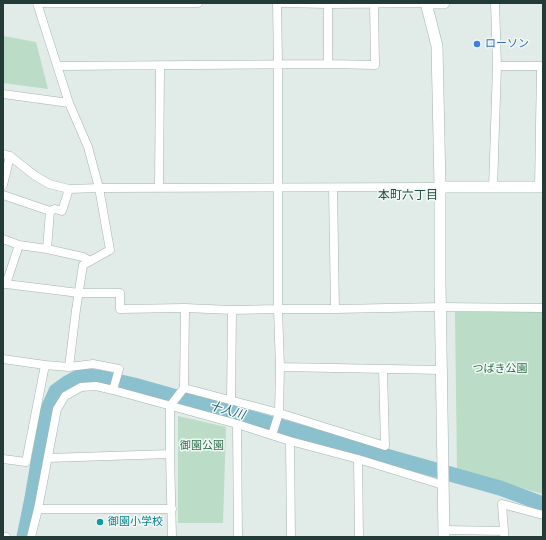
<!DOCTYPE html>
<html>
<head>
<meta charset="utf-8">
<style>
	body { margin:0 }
	#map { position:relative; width:546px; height:540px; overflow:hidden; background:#e1ebe7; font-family:"DejaVu Sans",sans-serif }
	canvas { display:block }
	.frame { position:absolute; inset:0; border:4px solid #223b36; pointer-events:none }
</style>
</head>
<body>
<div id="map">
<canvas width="546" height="540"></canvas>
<div class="frame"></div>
</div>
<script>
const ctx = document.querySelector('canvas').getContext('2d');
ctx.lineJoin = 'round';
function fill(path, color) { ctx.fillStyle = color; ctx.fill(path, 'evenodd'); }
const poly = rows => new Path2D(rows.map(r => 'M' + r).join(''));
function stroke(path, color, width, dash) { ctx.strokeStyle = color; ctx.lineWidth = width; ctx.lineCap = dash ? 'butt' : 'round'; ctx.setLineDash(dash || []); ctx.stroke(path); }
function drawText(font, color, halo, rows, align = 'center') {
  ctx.font = font + ' "DejaVu Sans","Noto Sans JP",sans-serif'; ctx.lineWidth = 3; ctx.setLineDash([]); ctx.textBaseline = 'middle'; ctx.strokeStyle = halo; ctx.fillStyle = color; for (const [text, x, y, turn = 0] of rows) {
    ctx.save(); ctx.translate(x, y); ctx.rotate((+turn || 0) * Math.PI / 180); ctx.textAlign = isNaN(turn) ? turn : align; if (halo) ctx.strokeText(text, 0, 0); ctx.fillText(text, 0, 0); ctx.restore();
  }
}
const green = poly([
	[3,36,36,42,48,89,3,83],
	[543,311,543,494,457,470,455,312],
	[178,416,226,427,223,523,178,523]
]);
const river = poly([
	[24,537,32,498,47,411,56,391,67,383,78,377,89,376,103,378,134,385,265,422,500,488,543,504]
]);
const street = poly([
	[279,3,328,4,426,3],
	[328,64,375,65,374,3],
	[58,66,328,64,328,4],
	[497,66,543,66],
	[3,94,69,103],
	[3,154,10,156,34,175,49,184,69,189,99,188,440,187],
	[3,185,10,156],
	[539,187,541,66],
	[159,188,160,66],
	[333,188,335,309,441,307,543,308],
	[493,188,497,66,495,3],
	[3,195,50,211,55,209,62,211,69,189],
	[3,239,19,245,6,284,3,284],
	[19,245,47,249,83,257,90,261],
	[47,249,50,211],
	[6,284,79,293,120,293,120,309,185,308,232,310,278,309,335,309],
	[185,308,184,388,279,413,385,446,383,369],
	[3,359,45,365],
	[69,367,76,310,83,265,110,250,99,188,88,147,69,103,37,3,198,3],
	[280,367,442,370],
	[231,401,232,310],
	[237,424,238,537],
	[272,435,279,413,280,367,278,309,278,65,277,3],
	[290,441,291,537],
	[48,458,170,454],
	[3,459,26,462,45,365,69,367,93,364,119,369,113,390],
	[358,459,359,537],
	[38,509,172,509],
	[444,530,504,531,504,537],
	[504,531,502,504,543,515],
	[3,537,6,537],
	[31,537,38,509,57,409,65,396,81,387,96,386,113,390,237,424,290,441,358,459,443,485],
	[172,537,170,454,170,406,184,388]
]);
const secondary = poly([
	[426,3,437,46,440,187,440,283,444,537],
	[426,3,444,3],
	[440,187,543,187]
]);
const markers = [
	[477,44,4,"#3f7fe0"],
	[100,522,4,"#0f9aa8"]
];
const shopNames = [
	["ローソン",485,44]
];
const parkNames = [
	["つばき公園",500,369],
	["御園公園",202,446]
];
const cultureNames = [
	["御園小学校",108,522]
];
const neighbourhoodNames = [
	["本町六丁目",408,196]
];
const waterNames = [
	["十人川",227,411,16]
];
fill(green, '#bbdcc6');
stroke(river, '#8bc0ce', 15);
stroke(street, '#a4b3ae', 9);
stroke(secondary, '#a0b6b0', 12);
stroke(street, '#fff', 8);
stroke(secondary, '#fff', 11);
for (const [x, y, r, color] of markers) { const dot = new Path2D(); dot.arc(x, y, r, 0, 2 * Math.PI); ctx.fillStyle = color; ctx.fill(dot); stroke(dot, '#f2f8f5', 1.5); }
drawText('11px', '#366cbe', '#f2f8f5', shopNames, 'left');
drawText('11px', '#2e704b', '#f2f8f5', parkNames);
drawText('11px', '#0d838f', '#f2f8f5', cultureNames, 'left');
drawText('12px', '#1f4c44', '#f2f8f5', neighbourhoodNames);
drawText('italic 12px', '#1f6274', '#f2f8f5', waterNames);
</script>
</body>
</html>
